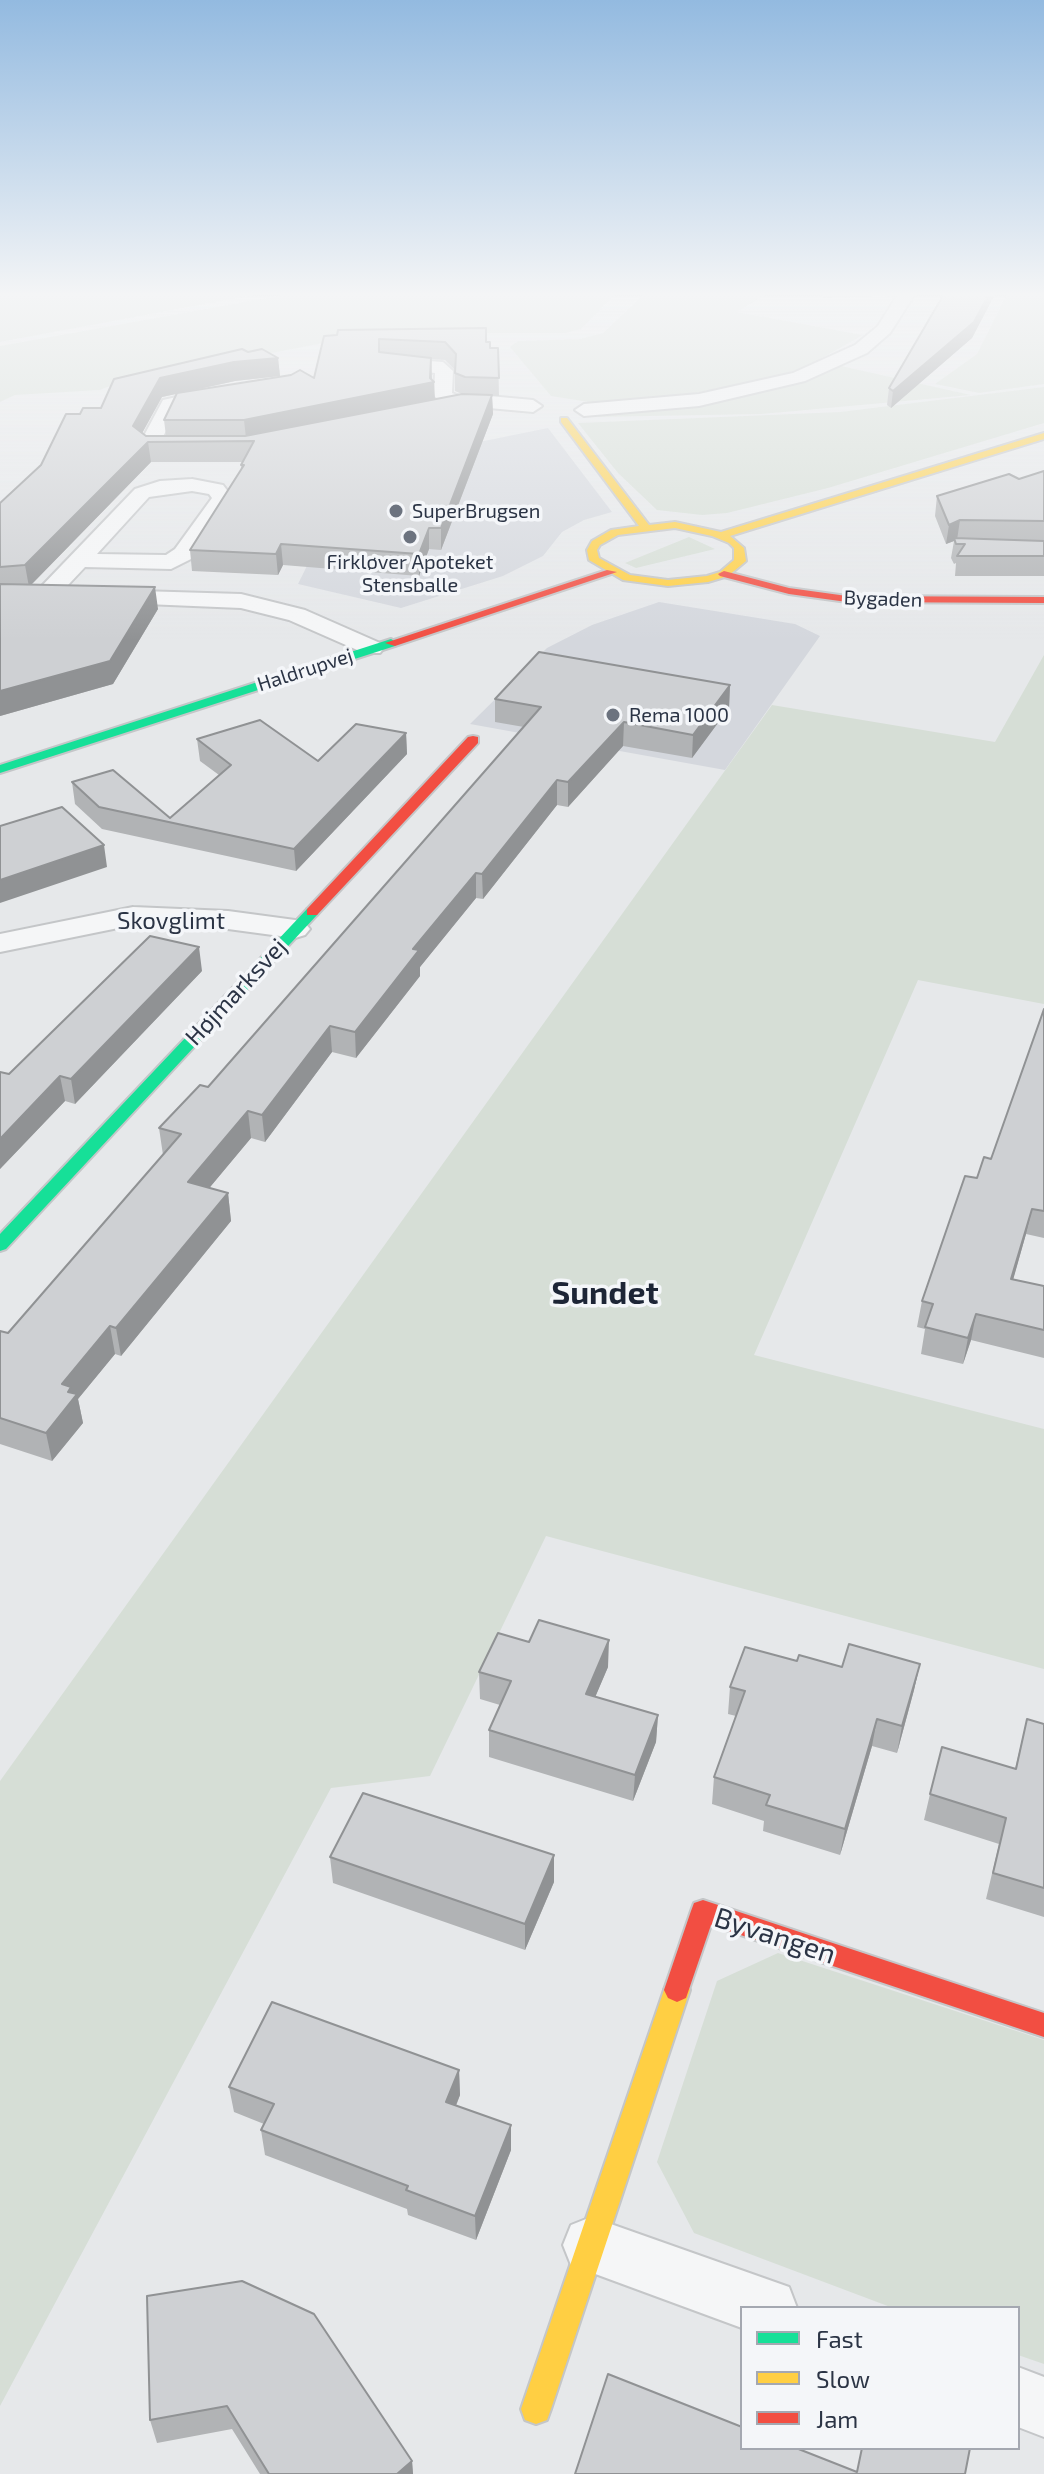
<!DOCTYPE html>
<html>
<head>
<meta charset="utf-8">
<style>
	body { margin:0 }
	#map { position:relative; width:1044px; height:2474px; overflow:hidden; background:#e6e8ea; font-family:"Exo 2",sans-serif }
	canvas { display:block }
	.legend { position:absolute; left:740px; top:2306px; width:280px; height:144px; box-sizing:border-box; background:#f4f6f9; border:2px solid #a4a8b1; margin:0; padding:10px 14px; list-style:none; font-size:24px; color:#2b3445 }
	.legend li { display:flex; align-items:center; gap:16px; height:40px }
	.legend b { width:40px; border:2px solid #a4a8b1 }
</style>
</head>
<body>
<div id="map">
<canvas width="1044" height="2474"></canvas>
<ul class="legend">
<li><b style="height:10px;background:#16e098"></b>Fast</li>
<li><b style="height:10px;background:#ffcf43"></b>Slow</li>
<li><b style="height:10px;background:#f24e42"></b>Jam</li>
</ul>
</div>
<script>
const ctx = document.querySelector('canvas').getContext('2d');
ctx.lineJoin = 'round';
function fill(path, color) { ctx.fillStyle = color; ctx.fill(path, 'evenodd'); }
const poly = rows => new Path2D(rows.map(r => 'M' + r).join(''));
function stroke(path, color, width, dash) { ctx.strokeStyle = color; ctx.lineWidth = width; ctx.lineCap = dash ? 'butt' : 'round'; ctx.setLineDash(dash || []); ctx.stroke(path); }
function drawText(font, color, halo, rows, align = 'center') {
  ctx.font = font + ' "Exo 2",sans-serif'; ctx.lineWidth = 7; ctx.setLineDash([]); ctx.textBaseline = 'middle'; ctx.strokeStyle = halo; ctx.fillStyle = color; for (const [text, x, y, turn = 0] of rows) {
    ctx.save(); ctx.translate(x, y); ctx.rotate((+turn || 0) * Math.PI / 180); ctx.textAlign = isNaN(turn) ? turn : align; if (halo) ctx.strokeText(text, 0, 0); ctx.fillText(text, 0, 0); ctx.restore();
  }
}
const built = poly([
	[548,428,612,512,584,520,562,532,543,556,503,576,401,608,298,584,356,467],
	[659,602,795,624,820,636,725,770,470,724,547,648,592,625]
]);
const green = poly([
	[0,294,259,294,0,342],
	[289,294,615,294,581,329,565,333,376,333,120,382,100,390,15,395,0,402,0,346],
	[644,294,766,294,737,312,863,335,806,367,764,380,672,397,595,403,551,396,510,347,518,341,580,339,603,333],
	[1007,294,1044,294,1044,384,979,393,935,384,977,354],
	[841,366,971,395,762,414,593,417,783,386],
	[1044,387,1044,423,828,488,727,513,702,515,657,510,618,473,578,423,840,412],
	[689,537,715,549,636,568,625,563],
	[1044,655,1044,1004,918,980,754,1355,1044,1429,1044,1669,546,1536,430,1776,331,1788,0,2406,0,1781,772,705,995,742],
	[778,1953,1044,2040,1044,2364,1018,2355,1018,2308,893,2308,694,2233,657,2162,717,1981]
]);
const street = poly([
	[898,294,915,294,890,333,867,353,805,381,699,406,584,416,575,410,584,404,699,394,793,373,855,345,878,326,898,294],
	[386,358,443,362,453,371,452,393,467,399,489,396,533,400,542,406,533,412,489,408,436,412,434,408,442,402,434,396,435,373,380,367,380,359,386,358],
	[218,388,225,390,225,398,177,408,161,441,191,443,194,447,191,451,141,451,138,447,163,400,218,388],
	[192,479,223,485,233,498,191,559,171,569,85,567,53,601,37,601,34,596,37,591,135,489,160,481,192,479],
	[192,491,209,494,212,498,175,549,166,555,97,554,149,497,192,491],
	[106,590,241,594,305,610,380,643,384,648,380,653,364,653,289,620,241,608,98,602,95,597,106,590],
	[133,907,228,911,295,920,305,923,310,929,305,935,295,938,228,929,133,925,0,952,0,934,133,907],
	[591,2217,789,2287,797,2308,742,2308,742,2328,571,2265,563,2245,571,2225,591,2217],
	[1018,2367,1044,2377,1044,2437,1018,2427,1018,2367]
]);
const fast = poly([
	[391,639,397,643,395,646,0,773,0,765,391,639],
	[312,908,319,912,317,915,6,1249,0,1251,0,1234,307,909,312,908]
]);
const slow = poly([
	[561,418,567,418,649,525,675,522,721,532,1044,433,1044,439,730,536,744,548,746,561,728,576,708,582,668,586,623,580,589,560,587,550,592,541,611,530,639,526,561,422,561,418],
	[675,528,712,536,729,543,734,548,734,560,720,572,707,576,668,580,630,575,599,558,597,550,600,545,618,535,675,528],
	[677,1978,686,1982,690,1990,551,2409,547,2420,536,2424,525,2420,521,2409,664,1990,668,1982,677,1978]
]);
const jam = poly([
	[607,570,617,572,395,646,385,643,607,570],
	[724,571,789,588,847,596,1044,597,1044,603,847,602,789,594,720,576,718,574,724,571],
	[473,736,478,737,478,743,317,915,307,915,307,909,468,737,473,736],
	[703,1900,1044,2013,1044,2037,711,1925,686,1998,677,2002,668,1998,664,1990,691,1911,694,1903,703,1900]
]);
const wall = poly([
	[823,294,895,294,893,296,823,298],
	[917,294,995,294,972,338,891,408,887,405,889,388,943,294],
	[324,336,486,342,490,348,498,348,499,396,492,396,493,414,441,550,429,549,419,576,283,565,278,575,192,571,190,550,241,470,241,465,243,462,151,462,31,585,158,609,113,684,0,716,0,503,41,465,80,414,101,408,248,352,278,358,280,376,235,381,196,390,314,378],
	[431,359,445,360,455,370,455,391,462,394,435,399,432,379],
	[176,394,164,420,166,436,146,436,142,433,162,397],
	[1044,471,1044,576,955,576,956,563,954,564,951,558,954,541,946,544,935,516,937,496,1019,479],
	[730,685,729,708,692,758,623,746,568,807,557,805,483,899,476,898,420,967,420,976,356,1058,332,1052,265,1142,251,1138,209,1188,228,1193,231,1221,121,1356,115,1354,78,1399,83,1423,52,1461,0,1444,0,1331,8,1333,163,1155,159,1128,208,1087,524,727,495,722,495,699],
	[406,733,407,754,296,871,102,829,75,804,72,782,170,818,219,775,200,761,197,739,318,761],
	[202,971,75,1104,65,1101,0,1169,0,1072,9,1074],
	[1044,1009,1044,1238,1026,1234,1013,1279,1044,1286,1044,1358,971,1340,963,1364,921,1354,925,1329,917,1327,922,1301,977,1178,991,1159],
	[797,1661,842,1667,920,1664,914,1690,897,1753,872,1746,840,1855,763,1831,764,1821,712,1804,714,1777,736,1716,728,1714,730,1687],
	[608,1667,595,1697,658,1715,656,1742,633,1801,489,1757,489,1730,500,1705,480,1699,479,1672],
	[1027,1719,1044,1724,1044,1917,986,1899,999,1844,924,1820,930,1794,1015,1769],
	[554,1855,554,1882,525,1950,333,1883,330,1857],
	[459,2070,460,2095,456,2106,511,2125,511,2150,476,2240,408,2215,407,2209,265,2155,261,2130,264,2124,234,2112,229,2087],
	[147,2296,412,2461,413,2474,260,2474,232,2429,157,2443,150,2420]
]);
const shadedWall = poly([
	[989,294,995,294,972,338,891,408,893,391],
	[278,358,280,376,235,381,162,397,135,446,133,426,160,378,234,362],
	[431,358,432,383,434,382,435,400,246,438,244,420],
	[492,395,493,414,441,550,441,528],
	[148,442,151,462,29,587,25,565],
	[960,520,957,540,954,538,954,541,946,544,949,525],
	[429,528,429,549,419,576,419,554],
	[281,544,283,565,278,575,276,554],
	[155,587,158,609,113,684,0,716,0,691],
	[730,685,729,708,692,758,693,735],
	[624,722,623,746,568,807,568,782],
	[406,733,407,754,296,871,294,849],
	[557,780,557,805,483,899,482,874],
	[104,845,107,867,0,903,0,880],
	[476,873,476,898,420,967,420,976,356,1058,355,1032,413,949],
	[199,947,202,971,75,1104,71,1079],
	[330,1026,332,1052,265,1142,262,1115],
	[60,1076,65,1101,0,1169,0,1139],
	[248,1111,251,1138,191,1210,188,1182],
	[228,1193,231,1221,121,1356,116,1328],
	[1032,1209,1026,1234,1006,1305,1011,1279],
	[976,1314,971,1340,963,1364,968,1338],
	[110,1326,115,1354,78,1399,83,1423,52,1461,46,1433,62,1384],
	[609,1640,608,1667,585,1721,586,1694],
	[920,1664,914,1690,897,1753,902,1726],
	[658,1715,656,1742,633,1801,635,1775],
	[877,1719,872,1746,840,1855,845,1829],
	[554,1855,554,1882,525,1950,525,1924],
	[459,2070,460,2095,447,2127,446,2102],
	[511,2125,511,2150,476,2240,475,2216],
	[412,2461,413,2474,397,2474]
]);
const building = poly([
	[944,294,989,294,974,322,893,391,889,388,944,294],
	[486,328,486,342,490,342,490,348,498,348,499,378,465,377,455,373,456,354,445,342,379,339,379,352,431,358,430,378,434,382,244,420,164,420,177,393,291,375,300,370,314,378,324,336,337,335,338,330,486,328],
	[242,349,248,352,262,349,278,358,234,362,160,378,133,426,146,436,245,436,462,394,492,395,441,528,429,528,419,554,281,544,276,554,190,550,244,465,241,465,254,441,148,442,25,565,0,567,0,503,41,465,66,414,80,414,83,408,101,408,114,379,242,349],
	[1044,471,1044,521,960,520,949,525,937,496,1009,474,1019,479,1044,471],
	[954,538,1044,541,1044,556,957,556,965,544,956,544,954,538],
	[0,584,155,587,110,661,0,691,0,584],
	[539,652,730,685,693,735,624,722,568,782,557,780,482,874,476,873,413,949,419,950,355,1032,330,1026,262,1115,248,1111,188,1182,228,1193,116,1328,110,1326,62,1384,71,1387,68,1392,77,1394,46,1433,0,1418,0,1331,8,1333,181,1134,159,1128,200,1085,208,1087,541,707,495,699,539,652],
	[260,720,318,761,356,724,406,733,294,849,99,807,72,782,113,770,170,818,231,765,197,739,260,720],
	[62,807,104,845,0,880,0,826,62,807],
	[150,936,199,947,71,1079,60,1076,0,1139,0,1072,9,1074,150,936],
	[1044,1009,1044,1211,1032,1209,1011,1279,1044,1286,1044,1330,976,1314,968,1338,925,1327,933,1304,922,1301,965,1176,977,1178,984,1157,991,1159,1044,1009],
	[539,1620,609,1640,586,1694,658,1715,635,1775,489,1730,511,1681,479,1672,498,1633,529,1642,539,1620],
	[849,1644,920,1664,902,1726,877,1719,845,1829,766,1805,770,1795,714,1777,745,1691,730,1687,745,1647,797,1661,799,1655,842,1667,849,1644],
	[1027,1719,1044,1724,1044,1888,993,1873,1006,1818,930,1794,942,1747,1016,1769,1027,1719],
	[363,1793,554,1855,525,1924,330,1857,363,1793],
	[272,2002,459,2070,446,2102,511,2125,475,2216,406,2190,408,2186,261,2130,274,2104,229,2087,272,2002],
	[242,2281,314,2314,412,2461,397,2474,269,2474,227,2406,150,2420,147,2296,242,2281],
	[608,2374,742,2427,742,2448,796,2448,857,2472,862,2448,970,2448,965,2474,575,2474,608,2374]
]);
const markers = [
	[396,511,8,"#6c737f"],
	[410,537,8,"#6c737f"],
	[613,715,8,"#6c737f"]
];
const farPoinames = [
	["SuperBrugsen",412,511],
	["Firkløver Apoteket",410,562,"center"],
	["Stensballe",410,585,"center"],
	["Rema 1000",629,715]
];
const farStreetnames = [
	["Bygaden",883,599,2],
	["Haldrupvej",305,670,-18]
];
const streetNames = [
	["Skovglimt",171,921],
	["Højmarksvej",236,992,-47]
];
const nearStreetnames = [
	["Byvangen",775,1936,18]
];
const districtNames = [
	["Sundet",605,1293]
];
fill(built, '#d4d7dd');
fill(green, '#d6ded6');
stroke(street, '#c4c6c8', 4);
stroke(fast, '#c4c6c8', 4);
stroke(slow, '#c4c6c8', 4);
stroke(jam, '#c4c6c8', 4);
fill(street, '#f5f6f7');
fill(fast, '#16e098');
fill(slow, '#ffcf43');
fill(jam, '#f24e42');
fill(wall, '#b1b3b5');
fill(shadedWall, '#909294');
fill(building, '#ced0d3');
stroke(building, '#909294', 2);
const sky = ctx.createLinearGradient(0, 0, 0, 641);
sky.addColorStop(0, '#93bae0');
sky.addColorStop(0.46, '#f4f5f6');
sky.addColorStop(1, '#f4f5f600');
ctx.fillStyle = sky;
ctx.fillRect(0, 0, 1044, 641);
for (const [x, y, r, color] of markers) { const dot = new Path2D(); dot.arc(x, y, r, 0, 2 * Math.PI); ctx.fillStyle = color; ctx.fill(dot); stroke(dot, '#f4f6f9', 3); }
drawText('20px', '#2b3445', '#f4f6f9', farPoinames, 'left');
drawText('20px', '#2b3445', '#f4f6f9', farStreetnames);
drawText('24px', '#2b3445', '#f4f6f9', streetNames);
drawText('28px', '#2b3445', '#f4f6f9', nearStreetnames);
drawText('bold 32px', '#1d2536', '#f4f6f9', districtNames);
</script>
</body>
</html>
